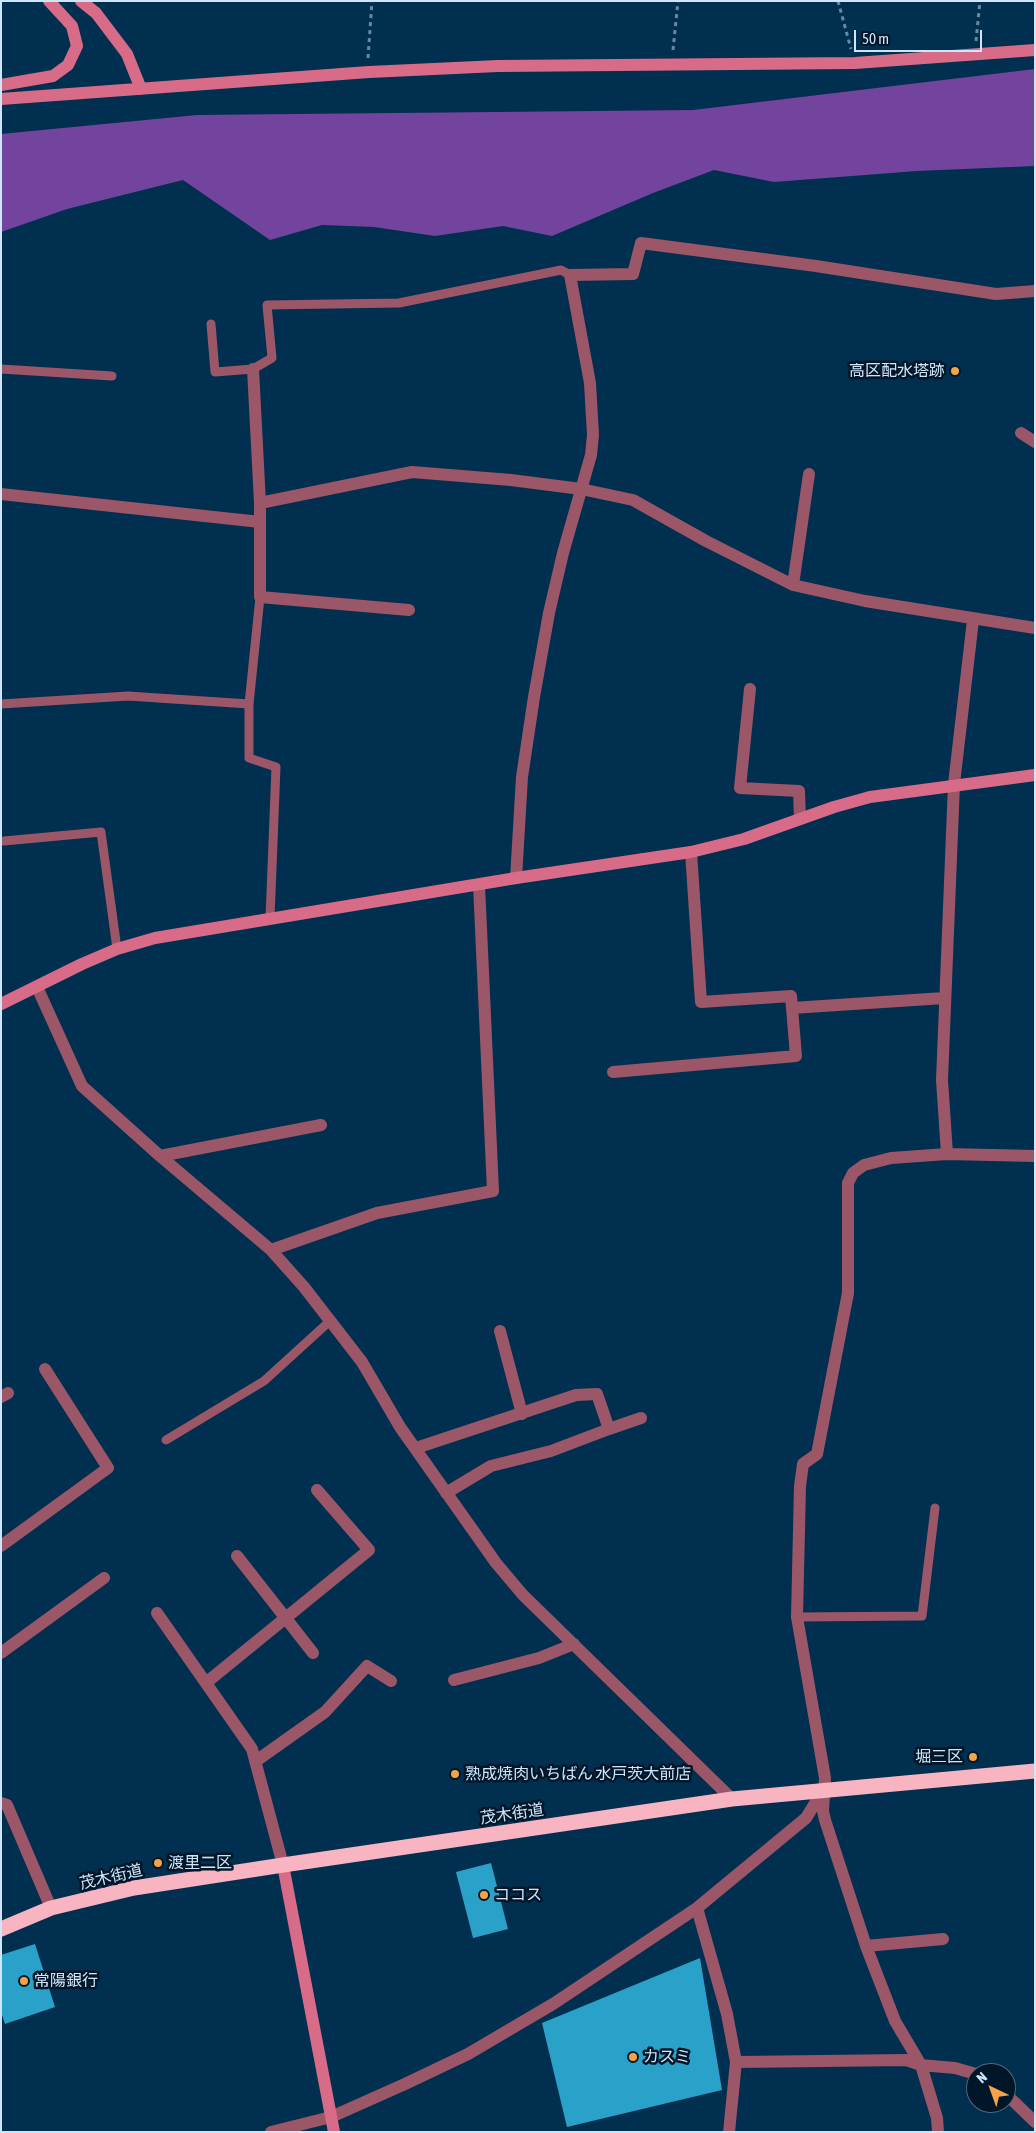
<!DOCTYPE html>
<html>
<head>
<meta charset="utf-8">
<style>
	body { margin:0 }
	#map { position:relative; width:1036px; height:2133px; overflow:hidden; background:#002f4f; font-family:"Asap Condensed",sans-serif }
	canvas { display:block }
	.frame { position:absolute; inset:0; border:2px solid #cfe5fa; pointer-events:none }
	.north { position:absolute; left:966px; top:2063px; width:50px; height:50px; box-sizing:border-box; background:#011628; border:1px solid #53697c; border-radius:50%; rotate:318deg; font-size:14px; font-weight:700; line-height:20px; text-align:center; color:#cfe5fa }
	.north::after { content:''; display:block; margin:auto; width:18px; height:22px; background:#f6a246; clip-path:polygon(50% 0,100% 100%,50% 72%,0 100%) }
	.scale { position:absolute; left:854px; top:30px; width:128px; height:22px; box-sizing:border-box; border:2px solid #cfe5fa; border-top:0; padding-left:6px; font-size:15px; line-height:18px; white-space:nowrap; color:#cfe5fa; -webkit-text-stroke:4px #011628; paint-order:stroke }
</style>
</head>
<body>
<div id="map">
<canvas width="1036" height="2133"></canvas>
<div class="frame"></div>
<div class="north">N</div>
<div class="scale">50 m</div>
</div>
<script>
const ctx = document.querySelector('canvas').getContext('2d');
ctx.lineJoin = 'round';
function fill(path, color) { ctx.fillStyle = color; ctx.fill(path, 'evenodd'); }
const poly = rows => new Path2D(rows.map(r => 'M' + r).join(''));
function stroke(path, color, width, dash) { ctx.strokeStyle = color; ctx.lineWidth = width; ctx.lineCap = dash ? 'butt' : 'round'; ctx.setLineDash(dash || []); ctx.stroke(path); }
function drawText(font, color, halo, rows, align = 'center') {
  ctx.font = font + ' "Asap Condensed","Noto Sans JP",sans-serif'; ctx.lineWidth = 5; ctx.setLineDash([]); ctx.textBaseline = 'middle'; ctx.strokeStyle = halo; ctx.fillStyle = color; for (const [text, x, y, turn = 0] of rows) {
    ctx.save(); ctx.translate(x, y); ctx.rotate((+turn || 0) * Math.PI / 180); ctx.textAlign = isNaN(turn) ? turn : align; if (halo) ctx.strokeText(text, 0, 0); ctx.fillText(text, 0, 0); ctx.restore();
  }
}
const forest = poly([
	[1035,69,1035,166,917,171,774,182,714,170,653,193,552,236,503,226,435,236,374,227,322,225,270,240,183,180,67,209,1,232,1,134,197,115,693,110]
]);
const building = poly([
	[491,1863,508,1929,473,1938,456,1872],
	[35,1944,55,2007,5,2024,1,2012,1,1955],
	[700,1958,722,2090,567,2127,542,2023]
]);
const path = poly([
	[838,1,851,49],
	[976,41,980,1],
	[673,50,678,1],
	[368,58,372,1]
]);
const lane = poly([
	[211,324,215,372,253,369,272,358,267,305,399,303,561,270,570,275],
	[1,369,112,376],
	[260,597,249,704,249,758,276,767,270,918],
	[1,704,128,696,249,704],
	[4,841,101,832,117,949],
	[166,1440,264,1381,331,1320],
	[797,1617,922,1616,935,1508]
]);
const street = poly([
	[253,369,260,503,260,597,409,610],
	[1021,433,1035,442],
	[1,494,260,522],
	[260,503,412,472,511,480,581,489,633,500,706,541,793,585,865,601,1035,628],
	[793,585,809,474],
	[750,689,740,788,799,791,800,819],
	[516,878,522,777,534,697,549,613,563,553,591,455,593,435,590,383,570,275,633,274,641,243,816,266,996,294,1035,291],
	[37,987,82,1086,160,1156,271,1250,304,1287,362,1362,400,1427,496,1563,523,1595,732,1799],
	[792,1008,944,998],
	[613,1072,796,1056,791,996,701,1002,691,852],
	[947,1154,942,1080,954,784,973,620],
	[160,1156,321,1125],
	[271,1250,377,1213,493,1191,479,885],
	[500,1331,522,1414],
	[1,1397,8,1393],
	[609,1429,641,1418],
	[416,1448,576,1395,597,1394,609,1429,551,1451,491,1466,446,1493],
	[1,1546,108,1468,45,1369],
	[237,1556,313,1653],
	[157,1613,252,1749,283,1865],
	[1,1653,104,1578],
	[454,1680,539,1658,574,1644],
	[207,1682,369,1550,317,1490],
	[256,1761,325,1712,367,1666,391,1681],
	[1,1803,7,1805,51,1908],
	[697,1908,727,2014,736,2062,729,2132],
	[866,1946,943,1939],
	[736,2062,906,2060,921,2065,955,2068,976,2074],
	[1006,2094,1035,2122],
	[271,2132,331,2117,405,2084,468,2054,553,2004,697,1908,806,1818,822,1792],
	[938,2132,937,2118,921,2065,895,2021,866,1946,825,1820,823,1811,825,1778,797,1617,800,1486,803,1464,817,1454,848,1293,848,1183,853,1173,864,1165,891,1158,947,1154,1035,1156]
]);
const secondary = poly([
	[81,1,96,13,127,54,141,89],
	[1,85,53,76,68,65,77,46,72,26,49,1],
	[1,99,369,72,498,66,855,63,1035,50],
	[1,1004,82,964,117,949,155,938,516,878,691,852,744,839,834,807,870,797,1035,775],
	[283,1865,334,2132]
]);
const highway = poly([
	[1,1929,51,1908,134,1888,283,1865,732,1799,1035,1771]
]);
const markers = [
	[955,371,5,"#f6a246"],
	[973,1757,5,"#f6a246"],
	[455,1774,5,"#f6a246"],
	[158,1863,5,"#f6a246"],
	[484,1895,5,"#f6a246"],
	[24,1981,5,"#f6a246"],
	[633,2057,5,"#f6a246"]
];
const poiNames = [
	["高区配水塔跡",945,371,"right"],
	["堀三区",963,1757,"right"],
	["熟成焼肉いちばん 水戸茨大前店",465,1774],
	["渡里二区",168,1863],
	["ココス",494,1895],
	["常陽銀行",34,1981],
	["カスミ",643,2057]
];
const streetNames = [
	["茂木街道",512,1814,-8],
	["茂木街道",111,1877,-13]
];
fill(forest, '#72449e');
fill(building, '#2aa1c8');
stroke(path, '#6789a4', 3, [4, 4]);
stroke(lane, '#9b5767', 9);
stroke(street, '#9b5767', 12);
stroke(secondary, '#d86c88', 12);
stroke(highway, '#f9b4c2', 15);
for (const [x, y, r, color] of markers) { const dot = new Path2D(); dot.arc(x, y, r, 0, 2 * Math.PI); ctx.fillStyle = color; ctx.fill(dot); stroke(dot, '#011628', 2); }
drawText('16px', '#cfe5fa', '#011628', poiNames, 'left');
drawText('16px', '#cfe5fa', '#011628', streetNames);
</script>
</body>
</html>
